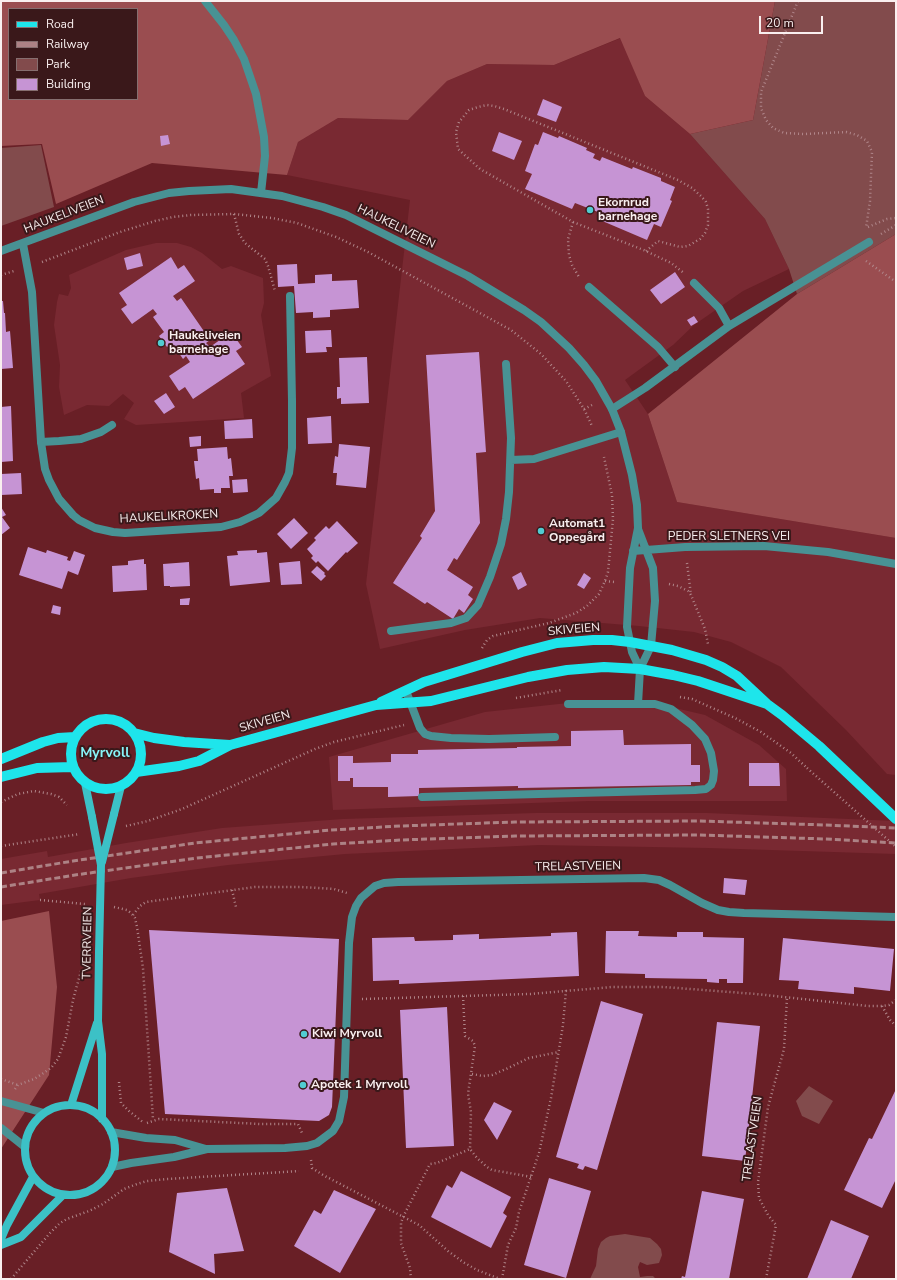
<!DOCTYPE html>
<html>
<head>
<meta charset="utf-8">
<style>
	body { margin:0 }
	#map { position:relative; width:897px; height:1280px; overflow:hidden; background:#691f26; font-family:"Nunito Sans",sans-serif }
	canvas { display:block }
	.frame { position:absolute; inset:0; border:2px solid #f9efef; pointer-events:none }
	.legend { position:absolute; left:8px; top:8px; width:130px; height:92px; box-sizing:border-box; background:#3a181a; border:1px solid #866e6f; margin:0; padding:5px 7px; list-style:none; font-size:12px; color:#f9efef }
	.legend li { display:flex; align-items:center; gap:8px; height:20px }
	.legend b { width:20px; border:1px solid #866e6f }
	.scale { position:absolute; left:759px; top:16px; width:64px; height:18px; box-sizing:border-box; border:2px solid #f9efef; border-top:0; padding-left:5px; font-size:12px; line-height:14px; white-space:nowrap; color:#f9efef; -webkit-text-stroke:3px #3a181a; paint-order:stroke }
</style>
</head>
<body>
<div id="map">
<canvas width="897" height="1280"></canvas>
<div class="frame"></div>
<ul class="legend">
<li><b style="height:5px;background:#1ee5eb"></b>Road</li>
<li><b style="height:5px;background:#ad8285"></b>Railway</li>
<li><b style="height:11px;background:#824b4c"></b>Park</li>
<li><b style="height:11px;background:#c694d4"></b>Building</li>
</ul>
<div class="scale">20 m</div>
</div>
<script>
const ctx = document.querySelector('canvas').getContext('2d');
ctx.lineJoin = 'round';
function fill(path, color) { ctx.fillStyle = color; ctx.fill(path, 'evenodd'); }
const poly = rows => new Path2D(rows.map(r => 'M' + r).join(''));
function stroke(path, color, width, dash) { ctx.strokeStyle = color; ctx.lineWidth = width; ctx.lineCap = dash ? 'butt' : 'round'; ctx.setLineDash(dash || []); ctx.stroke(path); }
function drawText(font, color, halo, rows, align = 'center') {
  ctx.font = font + ' "Nunito Sans",sans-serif'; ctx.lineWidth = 4; ctx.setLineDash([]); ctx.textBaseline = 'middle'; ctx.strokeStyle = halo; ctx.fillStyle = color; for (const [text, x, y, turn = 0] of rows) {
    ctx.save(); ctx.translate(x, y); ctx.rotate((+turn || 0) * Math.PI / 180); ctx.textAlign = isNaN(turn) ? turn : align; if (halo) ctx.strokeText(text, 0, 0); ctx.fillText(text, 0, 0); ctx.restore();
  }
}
const built = poly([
	[621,38,645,96,690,134,765,219,789,269,743,291,694,325,673,345,625,380,648,414,677,502,896,538,896,775,887,774,846,730,781,667,731,642,694,632,639,626,540,618,465,630,380,649,366,584,410,200,287,175,298,142,338,118,408,120,447,81,487,64,554,65],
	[156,243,177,243,191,247,202,253,222,269,231,266,263,278,264,303,261,315,271,376,241,393,244,418,136,425,124,419,134,403,123,394,109,406,87,405,64,415,59,387,60,365,54,325,57,302,59,294,68,296,71,288,69,275,126,250],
	[568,703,658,704,705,715,759,745,786,769,787,801,589,801,333,810,329,757,485,712],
	[536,813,707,813,896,821,896,854,708,848,539,845,345,854,228,865,131,878,39,894,40,900,1,905,1,859,47,851,48,857,126,843,222,828,343,819]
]);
const green = poly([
	[775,1,896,1,896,234,797,294,789,269,765,219,690,134,753,120],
	[41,145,54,207,1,226,1,148],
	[809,1086,833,1101,819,1124,802,1116,796,1101],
	[625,1234,650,1238,657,1244,661,1249,662,1255,659,1263,647,1265,640,1262,638,1267,640,1277,647,1276,653,1276,656,1279,590,1279,596,1266,598,1249,601,1242,606,1238,610,1236]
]);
const forest = poly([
	[1,1,775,1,753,120,690,134,645,96,620,38,554,65,487,64,447,81,408,120,338,118,298,142,287,175,152,163,56,204,42,144,1,146],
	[9,9,137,9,137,99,9,99],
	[896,234,896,538,677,502,648,414,797,294],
	[49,911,57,987,49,1075,1,1149,1,921]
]);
const building = poly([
	[543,99,562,107,556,122,537,115],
	[499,132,522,141,514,160,492,151],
	[543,132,558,138,559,136,587,148,586,150,595,154,593,158,600,161,602,157,632,169,633,167,661,178,661,181,675,187,670,200,672,201,661,227,654,224,647,240,600,220,603,214,575,203,572,209,525,189,532,174,525,171,535,144,538,145],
	[168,135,170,144,161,146,160,136],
	[140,253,143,266,127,270,124,258],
	[171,257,178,269,184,265,195,281,173,296,177,301,181,298,210,340,206,343,210,347,231,332,242,347,236,351,245,364,193,399,185,387,179,391,169,376,190,362,186,356,183,359,172,343,167,347,159,336,164,332,153,317,157,314,153,309,132,324,121,309,127,305,119,293],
	[297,264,298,284,315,283,315,275,332,274,332,281,357,280,359,308,330,310,330,317,313,318,313,312,296,313,294,286,278,287,277,265],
	[675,272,685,287,661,304,650,290],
	[1,301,3,301,4,313,5,313,6,332,10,331,13,368,1,369],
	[694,316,698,322,691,326,687,320],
	[331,330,332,347,326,347,327,352,306,353,305,331],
	[479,352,486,452,476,453,480,523,457,560,454,558,447,570,473,587,468,595,473,599,464,613,459,609,453,619,427,602,425,604,393,583,422,538,420,536,435,511,426,355],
	[367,357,369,403,341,404,341,398,337,399,337,387,340,387,339,358],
	[166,393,175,407,164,414,154,401],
	[11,406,13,461,1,462,1,407],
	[331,416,332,443,308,444,307,418],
	[252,419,253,438,225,439,224,421],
	[201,436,201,446,190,447,189,437],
	[339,444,370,447,366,488,336,485,337,473,333,473,335,456,338,457],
	[227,447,228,459,231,458,233,476,229,476,230,488,221,488,221,493,214,493,214,489,200,490,199,478,196,479,194,461,198,461,197,449],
	[21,473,22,494,1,495,1,474],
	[247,479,248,492,233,493,232,480],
	[1,507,6,515,2,517,10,528,1,535],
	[294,518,308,533,291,549,277,534],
	[337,521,358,543,347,553,346,552,328,571,318,561,316,563,311,558,313,556,307,549,316,540,314,538,326,526,329,529],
	[28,547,46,553,47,550,68,557,67,560,70,561,74,551,85,555,78,575,68,571,62,589,19,575],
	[257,550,257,553,267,552,270,582,230,586,227,556,238,555,237,551],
	[144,559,144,564,146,564,147,590,113,592,112,566,128,565,128,561],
	[300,561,302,584,281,585,279,563],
	[189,562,190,586,170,587,170,586,164,586,163,564],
	[317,566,325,573,324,574,326,576,321,581,311,572],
	[521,572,527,585,518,590,512,577],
	[584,573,591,578,584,589,577,585],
	[190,598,189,605,180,605,180,599],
	[53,605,61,607,60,615,51,613],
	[623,730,624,745,691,744,691,765,700,765,700,782,691,782,691,785,518,788,518,786,419,788,419,796,388,797,388,787,353,787,353,778,350,778,350,781,338,781,338,756,353,756,353,763,391,762,391,754,418,754,418,750,517,748,517,747,571,746,571,731],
	[749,763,779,763,780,786,749,786],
	[724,878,747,880,745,895,723,893],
	[149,930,339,939,332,1107,329,1115,319,1121,165,1114],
	[606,931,639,931,638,936,677,937,677,932,703,932,703,937,744,938,743,983,727,983,727,979,719,979,719,983,707,982,707,979,645,978,645,974,605,973],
	[577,932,579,976,399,984,399,980,373,981,372,938,414,937,415,941,453,940,453,935,479,934,479,939,551,936,551,933],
	[783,938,894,949,890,991,854,987,854,994,798,989,799,981,779,980],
	[601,1001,643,1014,597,1170,585,1166,583,1170,577,1168,579,1164,556,1157],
	[447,1007,454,1146,406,1148,400,1010],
	[717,1022,760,1026,745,1161,702,1156],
	[896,1089,896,1179,882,1208,844,1190,869,1138,872,1139],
	[494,1102,512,1111,497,1140,484,1120],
	[461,1171,511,1197,503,1213,507,1216,491,1248,431,1217,447,1185,452,1188],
	[549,1178,591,1191,566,1278,524,1265],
	[227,1188,244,1251,214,1254,215,1274,169,1252,177,1193],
	[334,1190,376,1209,340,1273,294,1246,314,1210,321,1214],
	[702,1191,744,1199,729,1279,681,1279,682,1276,685,1277],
	[831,1220,869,1236,851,1279,807,1279]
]);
const path = poly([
	[798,1,761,92,761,108,766,120,773,128,784,133,804,134,846,132,857,135,867,141,872,152,870,201,866,228],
	[234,214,239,234,245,243,265,259,268,266,275,291],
	[573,222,568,239,569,255,572,265,579,277],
	[868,227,887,219,896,218],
	[881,234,896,225],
	[646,251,658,241,680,247,688,246,700,239,705,233,708,225,708,209,706,202,701,196,692,188,678,180,504,109,494,106,487,105,478,107,469,110,459,122,456,132,458,149,480,169,573,222,646,251,671,263,684,273],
	[866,261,896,282],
	[42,262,120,232,155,221,173,217,191,215,234,214,272,218,297,223,336,237,368,252,511,330,541,354,566,381,584,409,592,426],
	[1,275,14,271],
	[584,409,592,405],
	[687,563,691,595],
	[605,581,615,582],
	[669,584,678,586,688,591,691,595,705,629,708,644],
	[482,648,487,640,493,636,549,623,576,613,587,606,599,594,605,581,608,572,613,519,612,495,604,457],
	[680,697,692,699,735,718,761,732,791,753,807,768],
	[516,698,562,690],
	[1,802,18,794,34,791,51,794,59,797,67,805],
	[126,826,148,821,182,809,315,749,334,742,404,725],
	[1,846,80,834],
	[232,890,236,907],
	[40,900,85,904],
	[114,907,127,910,131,913,135,918,137,927,143,968,153,1119],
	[133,915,140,906,146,902,255,887,301,887,334,889,347,893],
	[463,996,465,1036,473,1041,475,1046,468,1094,471,1112,470,1149,477,1158,487,1167,492,1170,532,1177],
	[362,999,530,994,612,987,664,987,756,994,868,1006,882,1006,889,1005,896,1000],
	[882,1006,890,1020,896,1026],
	[472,1074,483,1076,492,1075,506,1069,529,1058,559,1052],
	[1,1079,18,1085],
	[119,1082,121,1103,129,1111,144,1123],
	[15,1089,18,1085,34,1079,42,1074,51,1068,58,1059,66,1037,73,1000,81,971],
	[147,1123,159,1119,260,1124,298,1124,302,1133],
	[311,1160,312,1168,323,1175,419,1225,448,1251,463,1262,477,1270,500,1279],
	[11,1279,50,1233,60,1223,67,1219,89,1211,103,1204,124,1189,137,1184,147,1181,168,1179,299,1171],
	[411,1279,410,1268,401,1243,401,1223,403,1217,430,1164,437,1163,470,1149],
	[502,1279,508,1245,516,1228,519,1212,539,1153,551,1098,563,1025,566,990],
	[766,1279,776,1225,768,1215,759,1198,758,1182,768,1107,784,1049,787,998]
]);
const service = poly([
	[694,283,719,308,729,326],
	[589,287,658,347,675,367],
	[290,296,292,401],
	[612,409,645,388,729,326,869,242],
	[41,442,59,441,81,439,101,432,112,425],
	[511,460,534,459,621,432],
	[391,631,451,623,466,618,478,605,490,577,501,544,506,519,509,492,511,438,506,364],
	[406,691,420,728,425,734,431,736,451,738,489,739,555,737],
	[638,704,640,669],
	[422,797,695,790,706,789,711,785,713,780,714,771,711,753,705,739,692,725,671,709,655,704,568,704]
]);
const minor = poly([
	[205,1,224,25,234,40,244,59,256,94,264,137,265,156,261,193],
	[23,244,32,292,41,442,45,469,49,480,59,499,73,515,79,520,95,528,113,532,125,533,221,527,240,522,259,513,276,498,285,482,289,473,292,448,292,401],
	[1,251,134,202,169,193,189,191,231,189,282,196,323,207,346,215,468,276,524,310,541,322,569,348,584,365,596,381,612,409,621,432,632,475,637,505,638,528,630,568,627,627,632,652,640,669],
	[638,529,653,568,655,601,651,646,640,669],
	[633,551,685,547,764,546,828,552,896,564],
	[1,1101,44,1113],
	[1,1128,25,1147],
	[111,1132,146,1138,175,1140,206,1149],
	[112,1167,131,1163,174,1157,207,1149,285,1148,307,1146,317,1143,333,1131,339,1121,344,1097,349,943,352,917,356,906,361,898,375,886,384,883,398,882,644,878,659,880,670,885,702,903,718,910,729,912,744,913,896,917]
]);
const secondary = poly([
	[85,783,92,817],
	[114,814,121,786],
	[99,952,98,1021,102,1054,102,1119],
	'25 1150a45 45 0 1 1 90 0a45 45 0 1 1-90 0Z',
	[71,1105,97,1023],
	[1,1239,7,1225,33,1177],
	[1,1245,21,1237,63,1195]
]);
const primary = poly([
	[381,702,424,682,522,652,557,643,593,640,612,640,630,642,672,650,706,660,722,667,737,676,767,704,782,715,819,746,896,819],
	'71 754a35 35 0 1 1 70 0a35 35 0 1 1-70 0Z',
	[134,733,154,738,184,742,230,745],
	[1,759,43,742,58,738,75,737],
	[136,772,179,766,199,761,230,745,376,705,431,701,528,677,567,670,604,667,640,669,673,675,698,681,767,704],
	[1,777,37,768,72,767]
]);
const rail = poly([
	[1,873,73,861,195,843,331,830,400,826,515,822,699,821,826,825,896,828],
	[1,887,75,875,197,858,333,844,401,840,515,836,699,835,826,839,896,843]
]);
const pathBridge = poly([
	[807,768,896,847]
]);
const secondaryBridge = poly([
	[92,817,101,865,99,952],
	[102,862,114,814]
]);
const markers = [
	[590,210,4,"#51ccd1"],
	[161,343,4,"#51ccd1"],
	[541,531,4,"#51ccd1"],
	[304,1034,4,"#51ccd1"],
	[303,1085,4,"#51ccd1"]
];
const poiNames = [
	["Ekornrud",598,203],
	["barnehage",598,217],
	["Haukeliveien",169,336],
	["barnehage",169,350],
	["Automat1",549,524],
	["Oppegård",549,538],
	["Kiwi Myrvoll",312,1034],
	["Apotek 1 Myrvoll",311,1085]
];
const streetNames = [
	["HAUKELIVEIEN",64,215,-21],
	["HAUKELIVEIEN",396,227,26],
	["HAUKELIKROKEN",169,517,-3],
	["PEDER SLETNERS VEI",729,537],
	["SKIVEIEN",574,630,-5],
	["SKIVEIEN",265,722,-16],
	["TRELASTVEIEN",578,867,-1],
	["TVERRVEIEN",88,943,-89],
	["TRELASTVEIEN",753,1139,-82]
];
const quarterNames = [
	["Myrvoll",105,754]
];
fill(built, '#792932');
fill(green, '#824b4c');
fill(forest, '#9a4d50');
fill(building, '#c694d4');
stroke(path, '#b0868a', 2.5, [1, 3]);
stroke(service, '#489294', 8);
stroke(minor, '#489294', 8);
stroke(secondary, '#3cc1c6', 8);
stroke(primary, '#1ee5eb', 10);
stroke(rail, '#ad8285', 3, [6, 3]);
stroke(pathBridge, '#b0868a', 2.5, [1, 3]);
stroke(secondaryBridge, '#3cc1c6', 8);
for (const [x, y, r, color] of markers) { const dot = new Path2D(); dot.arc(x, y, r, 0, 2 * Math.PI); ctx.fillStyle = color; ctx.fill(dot); stroke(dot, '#3a181a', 1.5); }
drawText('bold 12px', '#f9efef', '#3a181a', poiNames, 'left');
drawText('12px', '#f9efef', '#3a181a', streetNames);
drawText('bold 14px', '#88f4f8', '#3a181a', quarterNames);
</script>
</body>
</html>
